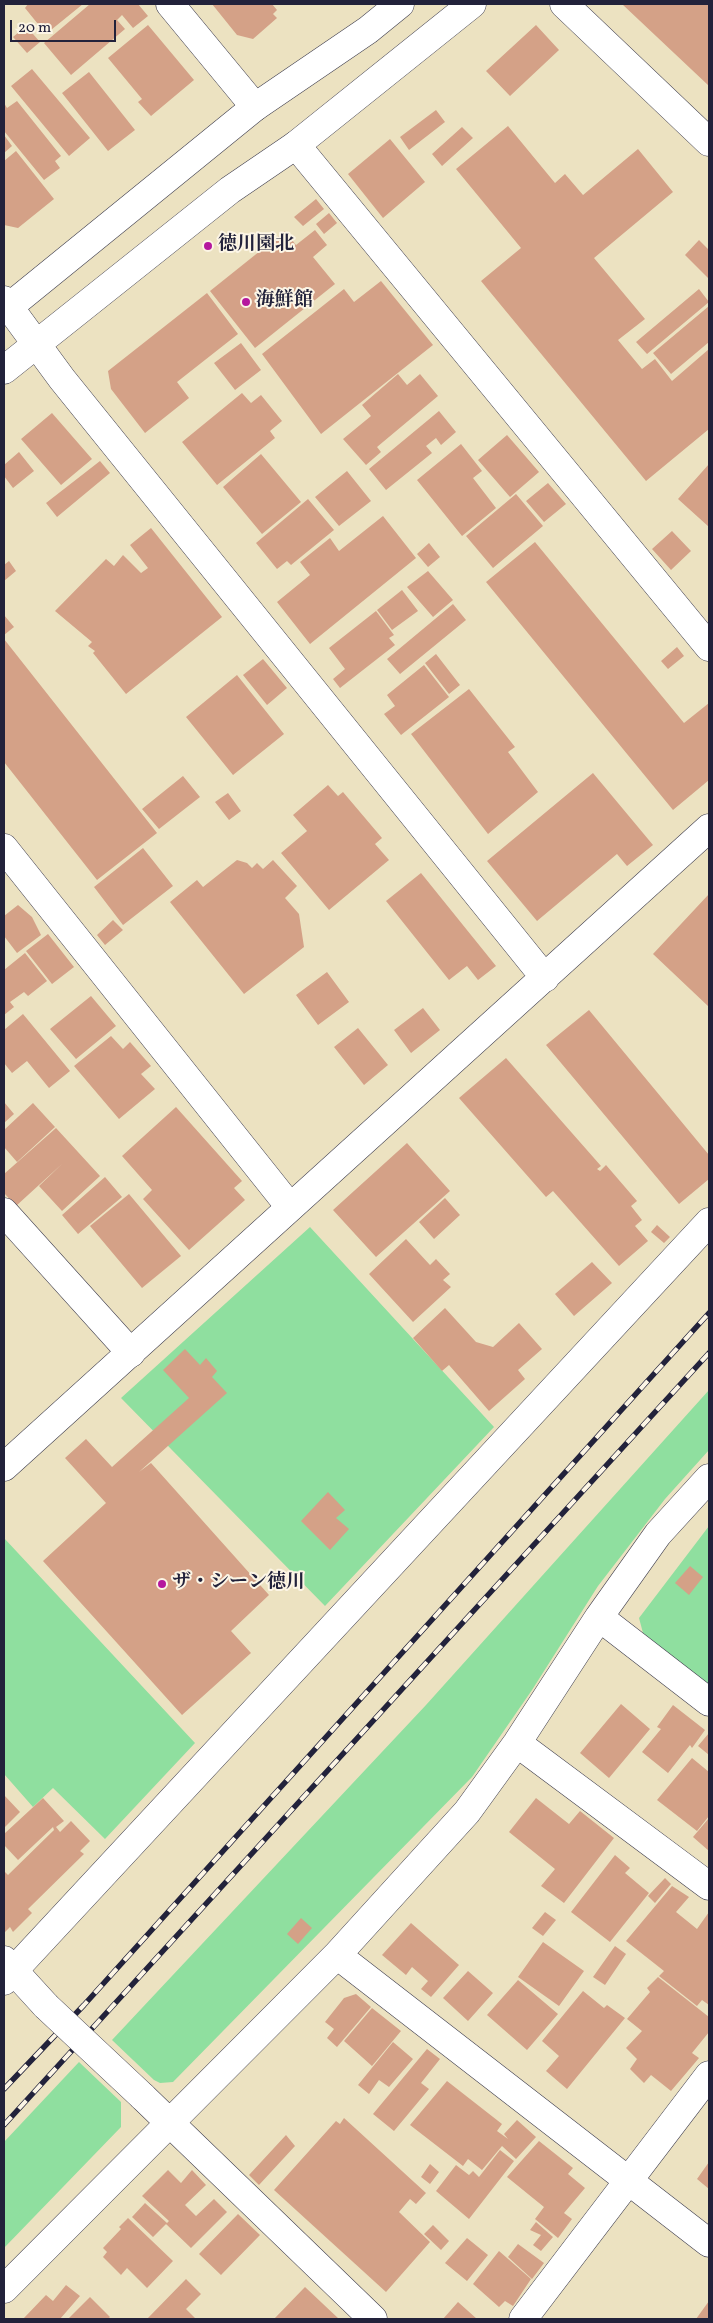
<!DOCTYPE html>
<html>
<head>
<meta charset="utf-8">
<style>
	body { margin:0 }
	#map { position:relative; width:713px; height:2323px; overflow:hidden; background:#ece2c1; font-family:Vollkorn,serif }
	canvas { display:block }
	.frame { position:absolute; inset:0; border:5px solid #22223b; pointer-events:none }
	.scale { position:absolute; left:10px; top:20px; width:106px; height:22px; box-sizing:border-box; border:2px solid #22223b; border-top:0; padding-left:6px; font-size:15px; line-height:18px; white-space:nowrap; color:#22223b; -webkit-text-stroke:4px #fcf5e5; paint-order:stroke }
</style>
</head>
<body>
<div id="map">
<canvas width="713" height="2323"></canvas>
<div class="frame"></div>
<div class="scale">20 m</div>
</div>
<script>
const ctx = document.querySelector('canvas').getContext('2d');
ctx.lineJoin = 'round';
function fill(path, color) { ctx.fillStyle = color; ctx.fill(path, 'evenodd'); }
const poly = rows => new Path2D(rows.map(r => 'M' + r).join(''));
function stroke(path, color, width, dash) { ctx.strokeStyle = color; ctx.lineWidth = width; ctx.lineCap = dash ? 'butt' : 'round'; ctx.setLineDash(dash || []); ctx.stroke(path); }
function drawText(font, color, halo, rows, align = 'center') {
  ctx.font = font + ' Vollkorn,"Noto Serif JP",serif'; ctx.lineWidth = 4; ctx.setLineDash([]); ctx.textBaseline = 'middle'; ctx.strokeStyle = halo; ctx.fillStyle = color; for (const [text, x, y, turn = 0] of rows) {
    ctx.save(); ctx.translate(x, y); ctx.rotate((+turn || 0) * Math.PI / 180); ctx.textAlign = isNaN(turn) ? turn : align; if (halo) ctx.strokeText(text, 0, 0); ctx.fillText(text, 0, 0); ctx.restore();
  }
}
const green = poly([
	[310,1227,494,1427,325,1606,121,1398],
	[709,1390,709,1450,665,1499,598,1586,532,1690,472,1777,173,2082,160,2083,154,2080,112,2040,426,1705],
	[709,1526,709,1686,643,1633,639,1618],
	[4,1538,195,1743,105,1839,53,1788,33,1807,4,1774],
	[79,2062,121,2102,121,2127,4,2248,4,2142]
]);
const building = poly([
	[28,4,83,4,46,34,25,8],
	[90,4,138,4,148,16,133,28,122,15,117,20,125,29,71,75,44,43],
	[212,4,272,4,277,10,273,14,277,18,253,39,237,35],
	[622,4,709,4,709,86],
	[148,25,194,80,151,116,138,102,142,99,108,58],
	[536,25,559,50,510,96,486,71],
	[26,26,40,42,27,53,13,37],
	[32,69,90,138,69,156,11,86],
	[89,72,135,130,108,151,62,93],
	[17,101,61,156,55,161,60,168,44,180,4,131,4,103,7,108],
	[436,110,445,122,409,150,400,137],
	[508,126,555,183,565,174,583,195,638,149,673,192,594,258,645,319,618,340,642,369,655,359,672,381,709,349,709,429,646,481,481,281,521,248,456,169],
	[462,127,473,138,442,166,432,154],
	[4,135,12,146,4,153],
	[390,139,425,182,383,218,348,174],
	[16,151,54,199,18,228,4,225,4,161],
	[316,199,324,209,303,226,294,217],
	[329,213,337,223,324,234,316,224],
	[315,230,327,245,313,257,335,284,255,348,210,291,285,231,296,245],
	[699,240,709,250,709,279,685,255],
	[381,281,433,345,321,434,262,354,344,289,354,302],
	[699,289,709,302,647,354,636,342],
	[207,293,238,334,177,382,189,398,145,433,111,389,108,371],
	[709,306,709,342,671,374,653,353],
	[241,343,261,370,235,390,214,363],
	[398,374,407,385,420,374,438,396,377,447,381,452,366,465,343,439,371,416,362,405],
	[242,393,251,403,261,395,282,421,270,431,275,438,217,485,182,442],
	[439,411,456,432,441,445,436,438,426,446,432,453,386,490,369,469],
	[52,413,92,459,61,485,21,439],
	[507,435,539,472,510,497,478,460],
	[461,444,482,471,473,478,496,508,462,536,417,480],
	[19,452,34,471,13,488,4,476,4,465],
	[261,454,301,502,262,534,223,487],
	[100,461,110,473,57,517,46,503],
	[709,464,709,527,678,499],
	[347,471,371,501,339,526,315,497],
	[548,483,566,504,544,522,526,501],
	[516,494,543,526,493,568,466,536],
	[308,499,334,530,291,565,287,561,277,569,256,543],
	[383,516,416,558,310,644,277,602,310,575,300,562,330,538,339,551],
	[151,528,222,617,126,694,93,653,95,651,88,646,92,642,55,611,106,559,114,566,123,555,141,573,148,568,130,545],
	[672,531,691,551,671,570,652,549],
	[535,542,684,723,709,703,709,780,673,810,486,582],
	[429,543,440,557,428,567,417,554],
	[9,561,16,571,4,581,4,565],
	[428,571,453,600,433,617,407,587],
	[402,590,418,611,392,630,377,610],
	[453,604,466,620,400,674,387,659],
	[376,611,394,635,389,638,395,645,340,688,333,679,345,669,329,648],
	[4,615,14,627,4,635],
	[4,639,157,833,97,880,4,762],
	[677,647,684,656,668,669,661,661],
	[436,654,460,685,449,694,425,663],
	[263,659,287,688,267,705,243,675],
	[424,665,449,697,401,735,384,714,395,706,387,695],
	[237,675,284,734,233,775,186,717],
	[469,689,515,747,508,752,538,792,488,834,411,734],
	[593,773,653,845,627,866,617,854,537,921,487,861],
	[183,776,200,797,159,829,142,809],
	[328,785,338,796,343,792,382,838,375,844,389,860,329,910,281,853,307,831,293,815],
	[228,793,241,811,229,820,215,802],
	[143,848,173,886,123,925,94,887],
	[237,860,247,863,252,868,257,863,263,869,273,860,297,886,285,898,299,914,304,947,244,994,170,902,197,880,203,887],
	[421,873,496,966,478,980,467,966,449,980,386,901],
	[709,894,709,1007,653,954],
	[18,905,32,917,41,935,17,953,4,936,4,916],
	[113,920,123,930,105,945,97,935],
	[48,934,74,967,52,984,26,951],
	[25,953,47,981,28,996,24,992,10,1002,14,1007,4,1015,4,970],
	[327,972,349,1002,318,1025,296,995],
	[91,996,116,1026,76,1059,50,1029],
	[423,1008,440,1030,411,1053,394,1030],
	[589,1010,709,1155,709,1179,679,1204,546,1045],
	[23,1014,70,1071,49,1088,27,1061,12,1073,4,1063,4,1030],
	[358,1028,388,1065,364,1085,334,1047],
	[111,1036,123,1049,130,1042,151,1066,141,1074,155,1089,119,1119,74,1066],
	[506,1058,601,1166,597,1169,600,1171,606,1165,637,1201,631,1206,642,1220,635,1226,648,1241,619,1266,553,1191,546,1197,459,1098],
	[4,1102,14,1114,4,1123],
	[33,1103,55,1127,17,1162,4,1147,4,1130],
	[176,1107,242,1181,234,1188,245,1200,189,1250,143,1199,152,1190,122,1156],
	[56,1128,100,1176,62,1211,39,1186,63,1163,16,1206,4,1193,4,1174],
	[407,1143,450,1191,376,1257,333,1210],
	[105,1177,122,1197,78,1234,62,1215],
	[129,1194,181,1256,142,1288,90,1226],
	[445,1198,460,1215,434,1239,419,1222],
	[657,1225,670,1237,664,1243,651,1232],
	[406,1239,430,1265,436,1259,450,1274,443,1280,451,1287,413,1322,369,1274],
	[592,1262,612,1283,574,1316,555,1294],
	[445,1308,476,1342,493,1347,519,1323,542,1349,518,1370,525,1379,489,1411,449,1365,442,1371,413,1338],
	[185,1349,200,1365,206,1358,217,1371,212,1377,227,1393,139,1472,151,1463,269,1595,231,1631,251,1653,182,1715,43,1561,106,1503,65,1458,86,1439,112,1467,189,1398,163,1370],
	[328,1492,345,1510,336,1518,349,1529,330,1550,301,1521],
	[690,1566,703,1577,689,1595,675,1583],
	[621,1704,650,1729,609,1778,580,1753],
	[673,1705,705,1730,692,1748,690,1745,668,1773,642,1752,661,1729,657,1727],
	[709,1733,709,1755,698,1746],
	[692,1758,709,1772,709,1816,697,1831,657,1800],
	[4,1795,20,1812,4,1828],
	[43,1798,64,1821,56,1827,60,1832,71,1821,90,1841,80,1851,84,1854,28,1909,32,1913,13,1932,10,1927,5,1932,4,1871,8,1875,54,1830,53,1827,18,1860,4,1845,4,1834],
	[536,1798,569,1824,580,1811,614,1838,564,1903,541,1886,555,1869,509,1832],
	[709,1818,709,1851,693,1837],
	[615,1855,630,1868,625,1873,649,1893,610,1942,571,1912],
	[665,1878,671,1884,655,1903,648,1896],
	[672,1886,689,1897,676,1912,697,1929,709,1912,709,2005,702,2000,697,2006,659,1976,664,1971,626,1941],
	[545,1912,556,1920,543,1936,532,1928],
	[301,1918,312,1928,298,1944,287,1934],
	[411,1923,459,1965,431,1997,421,1989,428,1981,412,1967,406,1975,382,1955],
	[543,1942,584,1971,559,2006,518,1977],
	[615,1946,626,1954,605,1985,593,1977],
	[468,1971,493,1993,468,2021,443,1998],
	[658,1977,709,2017,709,2032,692,2053,699,2058,671,2091,651,2075,644,2083,630,2069,637,2059,626,2048,642,2031,627,2019,650,1992,647,1988],
	[518,1980,558,2014,527,2050,487,2015],
	[583,1991,604,2008,607,2005,625,2018,567,2089,546,2071,559,2056,542,2041],
	[356,1994,371,2007,337,2047,327,2038,334,2029,325,2022,344,1998],
	[372,2008,401,2031,372,2066,344,2041],
	[393,2042,413,2059,389,2087,379,2080,369,2094,358,2085],
	[427,2049,440,2059,421,2083,429,2089,394,2131,373,2114],
	[447,2081,502,2124,497,2131,508,2139,504,2134,517,2120,536,2137,516,2159,502,2146,482,2170,468,2159,463,2166,410,2125],
	[344,2118,426,2193,416,2204,410,2199,399,2212,430,2242,386,2292,274,2190,336,2121,340,2124],
	[286,2135,295,2146,259,2185,249,2175],
	[539,2141,573,2168,568,2174,585,2188,564,2213,572,2219,558,2238,535,2219,544,2207,507,2177],
	[500,2150,514,2161,469,2219,436,2191,456,2165,469,2175,473,2171,479,2177],
	[709,2162,709,2189,697,2179],
	[430,2164,439,2172,430,2184,421,2177],
	[168,2170,181,2183,192,2170,206,2185,185,2205,196,2216,214,2199,227,2212,191,2248,166,2224,169,2221,142,2196],
	[145,2203,167,2223,153,2237,132,2217],
	[238,2214,260,2235,221,2275,199,2254],
	[128,2218,173,2261,147,2288,127,2268,121,2275,103,2257,107,2252,103,2248,121,2229,119,2227],
	[536,2222,553,2237,541,2251,533,2245,541,2235,530,2230],
	[433,2225,449,2241,441,2250,424,2234],
	[467,2238,488,2255,467,2281,445,2263],
	[518,2244,544,2263,532,2279,508,2257],
	[499,2251,531,2279,513,2306,505,2301,499,2307,473,2284],
	[186,2279,201,2294,186,2309,196,2319,147,2319],
	[66,2285,80,2296,60,2319,23,2319,46,2295,53,2301],
	[305,2287,339,2319,274,2319],
	[90,2297,110,2317,108,2319,68,2319],
	[709,2301,709,2319,696,2319],
	[458,2302,477,2319,443,2319]
]);
const minor = poly([
	[170,4,255,107],
	[564,4,709,142],
	[296,145,709,647],
	[4,848,290,1207],
	[4,1212,131,1353],
	[599,1617,709,1702],
	[517,1743,709,1886],
	[337,1955,709,2243],
	[4,1960,46,2006],
	[4,1981,709,1222],
	[142,2096,373,2319],
	[4,2289,337,1955,467,1812,517,1743,599,1617,658,1534,709,1478],
	[523,2319,709,2075]
]);
const tertiary = poly([
	[4,300,62,379,545,978],
	[4,311,255,107,368,30,400,4],
	[4,370,230,190,296,145,472,4],
	[4,1467,709,828]
]);
const rail = poly([
	[4,2089,84,2005,709,1313],
	[4,2125,709,1353]
]);
const minorBridge = poly([
	[46,2006,142,2096]
]);
const markers = [
	[208,246,5,"#b5179e"],
	[246,302,5,"#b5179e"],
	[162,1584,5,"#b5179e"]
];
const poiNames = [
	["徳川園北",218,246],
	["海鮮館",256,302],
	["ザ・シーン徳川",172,1584]
];
fill(green, '#8fdf9f');
fill(building, '#d4a187');
stroke(minor, '#403f4f', 29);
stroke(tertiary, '#403f4f', 29);
stroke(minor, '#fff', 28);
stroke(tertiary, '#fff', 28);
stroke(rail, '#22223b', 5.5);
stroke(rail, '#fcf5e5', 4, [11]);
stroke(minorBridge, '#403f4f', 29, []);
stroke(minorBridge, '#fff', 28);
for (const [x, y, r, color] of markers) { const dot = new Path2D(); dot.arc(x, y, r, 0, 2 * Math.PI); ctx.fillStyle = color; ctx.fill(dot); stroke(dot, '#fcf5e5', 2); }
drawText('bold 19px', '#22223b', '#fcf5e5', poiNames, 'left');
</script>
</body>
</html>
